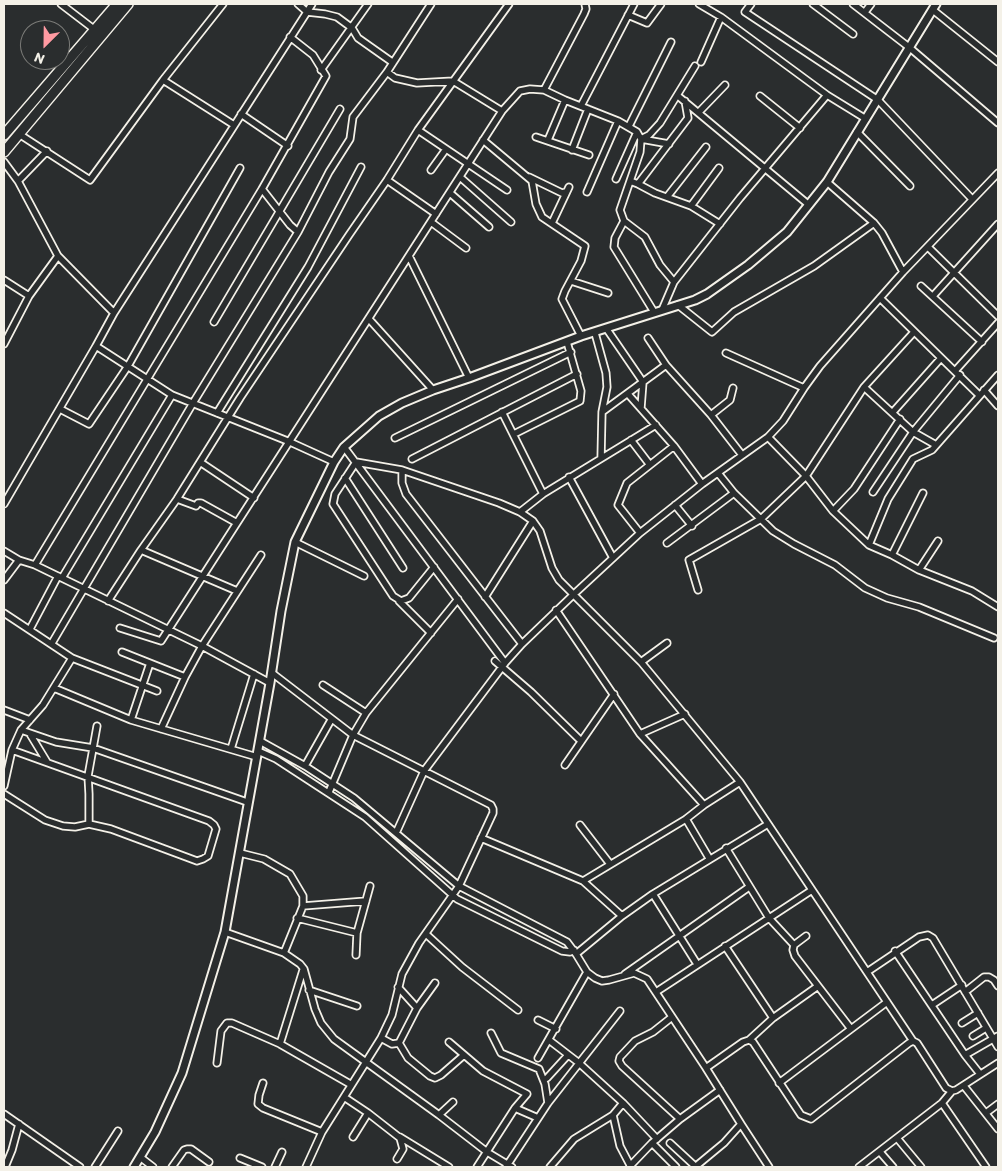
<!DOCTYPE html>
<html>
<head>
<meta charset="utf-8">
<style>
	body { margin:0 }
	#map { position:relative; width:1002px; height:1171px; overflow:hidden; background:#2a2d2e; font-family:Itim,sans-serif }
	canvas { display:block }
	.frame { position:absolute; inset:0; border:5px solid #f4f1e8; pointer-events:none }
	.north { position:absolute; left:20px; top:20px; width:50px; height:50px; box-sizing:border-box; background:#2a2d2e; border:1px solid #7b7b78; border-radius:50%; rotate:203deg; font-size:14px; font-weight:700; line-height:20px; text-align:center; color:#f4f1e8 }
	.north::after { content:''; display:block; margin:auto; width:18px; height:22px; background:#ff9aa2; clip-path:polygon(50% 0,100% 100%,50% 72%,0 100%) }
</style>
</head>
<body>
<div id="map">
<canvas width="1002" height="1171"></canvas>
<div class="frame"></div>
<div class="north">N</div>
</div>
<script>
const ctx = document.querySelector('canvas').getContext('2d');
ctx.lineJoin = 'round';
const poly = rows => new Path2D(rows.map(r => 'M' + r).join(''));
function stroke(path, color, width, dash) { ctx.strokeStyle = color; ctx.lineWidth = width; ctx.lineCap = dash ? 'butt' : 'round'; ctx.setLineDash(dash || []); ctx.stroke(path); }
const minor = poly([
	[61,4,95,30],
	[312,4,307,12,325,14,337,17,352,28,358,38,392,62],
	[699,4,721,17,827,95,866,119],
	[751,4,745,12,878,100,972,199],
	[813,4,853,34],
	[853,4,910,48,998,123],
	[933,10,998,62],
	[865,12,871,4],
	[628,15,647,23,661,4],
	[290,37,313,55,326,76,262,189,290,225,298,232],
	[701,62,721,17],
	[321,70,368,4],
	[387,72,395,78,417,83,453,81,502,111],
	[163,80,234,125],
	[544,90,584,14,586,9,585,4],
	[678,96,809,205],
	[760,96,800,128],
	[581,106,634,4],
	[699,112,725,85],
	[241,114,288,146],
	[629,126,671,42],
	[418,130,507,190],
	[857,132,910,186],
	[19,134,90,180,163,80,223,4],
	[536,137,589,155],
	[641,139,649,135,660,123,695,66],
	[641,139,669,144],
	[483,140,532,181,536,204,542,217,585,246,581,261,565,291,562,299,581,336],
	[548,140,565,100],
	[572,150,588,109],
	[4,162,18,181,58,256,114,313,96,346,172,395,290,442,334,462],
	[431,170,446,149],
	[460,177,511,222],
	[529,177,562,193,566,192],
	[616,179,637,132],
	[387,180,436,214],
	[18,181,47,151],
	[630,181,638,184,688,118,685,101],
	[827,182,874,223,882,233,903,272],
	[638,184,655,193,691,206,720,224],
	[587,192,618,121],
	[450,193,489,227],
	[667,197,706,147],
	[691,206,719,168],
	[624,221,615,238,614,247,654,312],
	[431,222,466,248],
	[552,223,569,187],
	[928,247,998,316],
	[409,256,469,378],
	[4,280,29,296],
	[571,281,608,293],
	[921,286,982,342],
	[933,296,998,224],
	[880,298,979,395],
	[678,305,712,332,734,312,814,266,874,223],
	[662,310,674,282,740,198,827,95],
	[114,313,307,12,298,4],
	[369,319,433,390],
	[214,322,340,109],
	[606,328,643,382,641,408],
	[595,333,606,373,607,387,602,412],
	[648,338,666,365,711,415,742,455],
	[4,344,29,296,58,256],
	[726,353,804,388],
	[955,371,998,323],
	[864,387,913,432,936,445],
	[984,390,998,406],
	[628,394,674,446,702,484],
	[60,409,89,424,128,366,240,168],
	[502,412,543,494],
	[893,412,941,358],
	[217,413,308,267,361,167],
	[711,415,730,400,733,388],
	[514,434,580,401,581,391,567,342],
	[768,437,806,476,864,387,914,332],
	[395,438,571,352],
	[631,440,650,465],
	[344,447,505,663],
	[601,458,602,412,666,365],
	[412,459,577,374],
	[200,462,254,498],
	[402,470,402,483,406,494,522,644],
	[718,473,734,493,773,531,794,544,835,565,865,588,887,598,919,607,994,638],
	[569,477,613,558],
	[345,478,403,568],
	[873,492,913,432,960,375],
	[177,499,196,506,198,503,201,503,237,523],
	[4,504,96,346],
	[675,505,692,526],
	[833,511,854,489,900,419],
	[520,512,543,494,656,425],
	[640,533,618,505,627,483,674,446],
	[295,542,364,576],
	[667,543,734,493],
	[869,545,888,499,913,459,932,450,998,375],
	[141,550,237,591],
	[4,551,19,560,35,565,202,646,270,683],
	[892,555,923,493],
	[35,565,262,189],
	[434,567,409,598,401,601,393,596,333,504,335,494,356,462,402,470,499,503,520,512,533,521,540,531,552,568,559,580,641,662,740,782,913,1041,917,1043,946,1088,952,1091],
	[919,570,938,541],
	[62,578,172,395],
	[4,580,19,560],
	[698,590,689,560,761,519,806,476,833,511,869,545,892,555,919,570,972,591,998,607],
	[485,597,533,521],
	[108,601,141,550,177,499,240,398,349,235,387,180,418,130,509,4],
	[399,601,431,633],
	[556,610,640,734,704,805],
	[4,613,72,658,157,691],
	[120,628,161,641,502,111,520,91,530,89,544,90,565,100,618,121,637,132,641,139,640,152,620,210,624,221,645,237,660,265,674,282],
	[30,629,58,576],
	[52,643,193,403,298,232,329,172,350,139,353,117,387,72,431,4],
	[122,652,185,677,161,729],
	[495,661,531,692,581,741],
	[641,662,667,643],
	[272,673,353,735,491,805,493,809,493,813,459,886,419,943,402,974,392,1015,381,1038,322,1132,306,1167],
	[185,677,202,646,261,555],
	[323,685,366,713],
	[54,688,131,720,257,757],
	[4,710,30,720],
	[131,720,150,663],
	[21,730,56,742,93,748,247,802],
	[30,734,47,762],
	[640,734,685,714],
	[260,741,305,766,354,798,459,886,567,942,576,954,587,972,595,978,602,981,609,980,634,973,647,979,706,1068,741,1124,724,1143,695,1167],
	[231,749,254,674],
	[258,751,276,759,365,817,457,899,562,951,570,952,574,950],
	[565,765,614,694],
	[305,766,331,720],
	[4,786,12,750,21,730,43,705,72,658],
	[329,792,353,735,366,713,458,599],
	[4,794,45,820,63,826,75,827,89,824,111,829,197,861,203,859,208,856,216,829,214,825,209,821,12,750],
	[686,819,709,858],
	[89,824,89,794,88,776,97,726],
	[580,825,610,864],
	[396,833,424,771,505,663,522,644,573,595,640,533,702,484,768,437,783,421,804,388,820,366,903,272,998,173],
	[481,838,583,881,622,916],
	[726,848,769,918,794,945],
	[240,853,264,859,290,874,303,896,303,906,366,901],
	[583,881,686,819,704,805,740,782],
	[653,894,697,964],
	[297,918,357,933],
	[225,932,284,953,300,964,304,969,315,1009,321,1023,334,1039,439,1115,487,1152,512,1167],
	[426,934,462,967,518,1010],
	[806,936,794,945,793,950,795,956,851,1029],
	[725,946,773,1018],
	[895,951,965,1055,980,1074],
	[284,953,303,906],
	[576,954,622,916,653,894,768,824],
	[356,955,357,933,370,886],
	[867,972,919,937,928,935,933,938,998,1047],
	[625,974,749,887],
	[398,987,417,1008],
	[309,990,357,1006],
	[656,992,812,890],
	[965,992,984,977,989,977,994,980,998,986],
	[932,1005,962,985],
	[538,1020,556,1029],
	[962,1023,978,1013],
	[491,1033,501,1053,539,1069,545,1084,548,1103],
	[973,1036,986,1028],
	[381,1038,392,1044,399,1043,417,1008,435,983],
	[549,1040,579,1063,623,1103,657,1139],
	[749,1040,753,1042,801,1115,811,1119,909,1043,913,1041],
	[449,1042,483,1071,527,1094,515,1108,477,1167],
	[399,1043,408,1058,430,1076,435,1078,441,1075,464,1055],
	[280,1044,303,970],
	[965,1055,998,1036],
	[538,1058,587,972],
	[217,1063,221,1031,227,1023,232,1023,280,1044,350,1084],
	[706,1068,743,1042,749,1040,773,1018,818,986],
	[547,1078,568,1055],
	[263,1083,259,1095,258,1104,263,1108,322,1132],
	[779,1083,887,1002],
	[964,1086,998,1129],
	[344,1097,368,1113,400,1138,403,1149,397,1159],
	[942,1103,986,1167],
	[515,1108,538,1118],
	[986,1113,998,1104],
	[4,1114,80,1167],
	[439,1115,453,1102],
	[613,1115,620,1146,631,1167],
	[680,1119,720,1090],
	[741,1124,769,1167],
	[353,1137,368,1113],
	[400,1137,449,1167],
	[897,1138,921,1167],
	[652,1143,676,1167],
	[670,1143,696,1167],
	[880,1152,893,1167],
	[140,1157,153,1167],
	[240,1158,262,1167],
	[630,1166,652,1143,680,1119,622,1066,619,1061,620,1057,635,1041,653,1032,672,1017],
	[5,1167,12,1150,19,1124],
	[95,1167,118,1131],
	[172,1167,184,1150,187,1149,191,1149,209,1162],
	[275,1167,282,1152],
	[506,1167,548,1103,620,1011],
	[550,1167,574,1139,613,1115,623,1103],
	[859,1167,942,1103,952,1091,956,1090,998,1063]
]);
const tertiary = poly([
	[134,1167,155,1132,182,1073,225,932,270,683,281,611,295,542,334,462,344,447,379,416,402,403,433,390,469,378,581,336,695,300,707,294,748,265,787,232,827,182,936,4]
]);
const primary = poly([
	[4,135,117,4],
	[4,152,128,4]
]);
stroke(minor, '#f4f1e8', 9);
stroke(tertiary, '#f4f1e8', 11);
stroke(primary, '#f4f1e8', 12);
stroke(minor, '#2a2d2e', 5.5);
stroke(tertiary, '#2a2d2e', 7);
stroke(primary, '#2a2d2e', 9);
</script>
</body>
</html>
